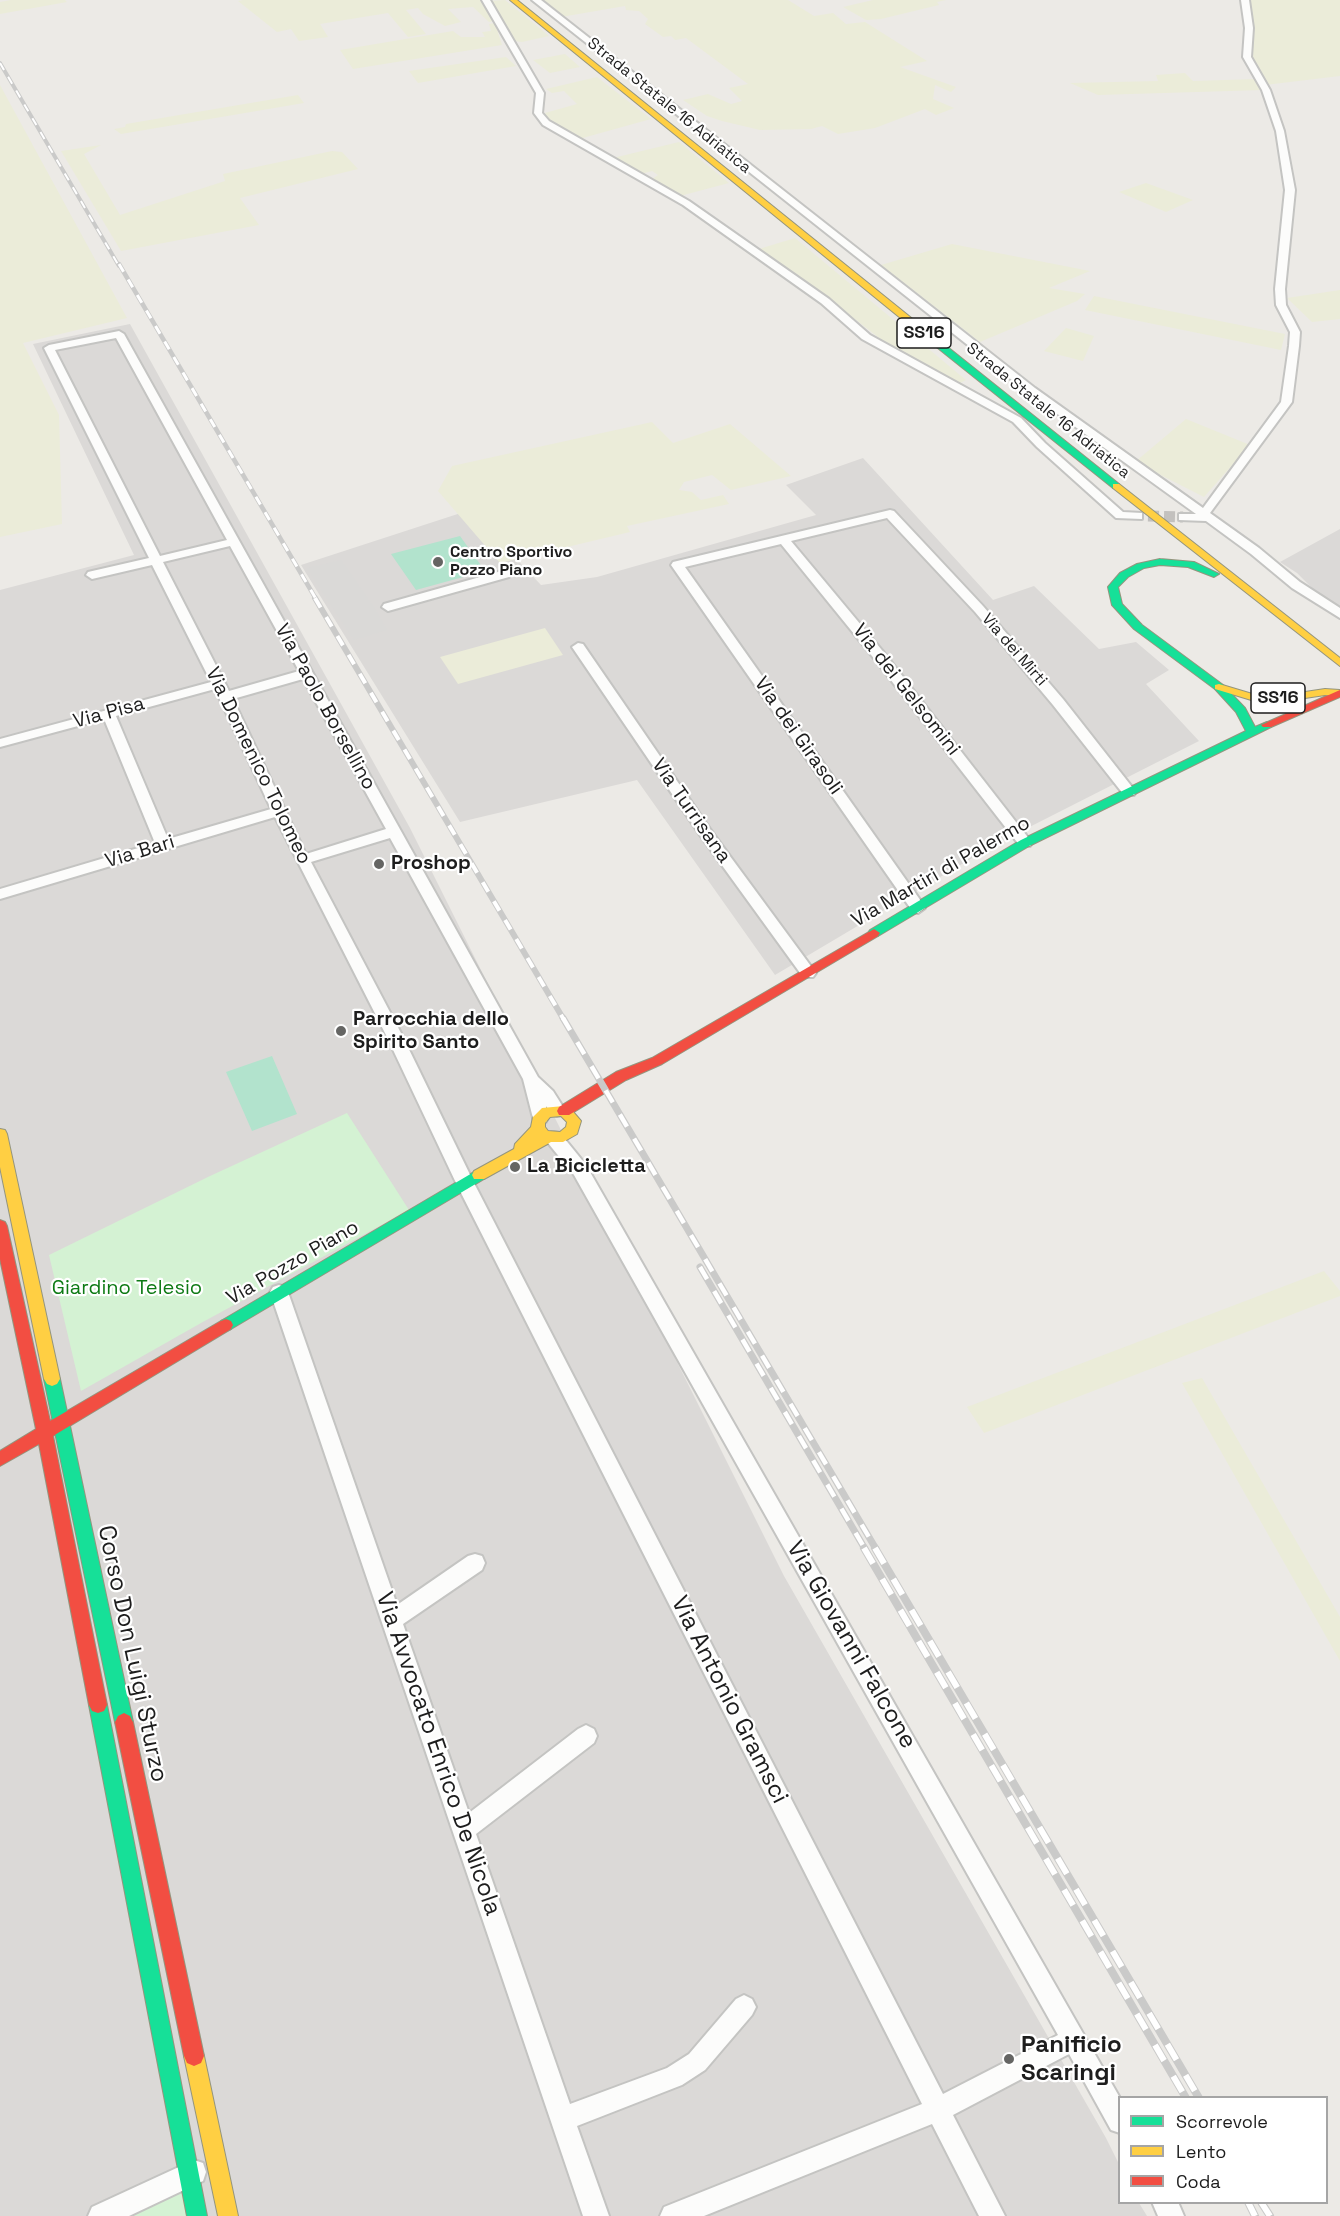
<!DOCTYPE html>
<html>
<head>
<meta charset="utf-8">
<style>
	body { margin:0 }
	#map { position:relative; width:1340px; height:2216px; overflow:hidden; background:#eceae6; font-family:"Space Grotesk",sans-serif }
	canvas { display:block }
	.legend { position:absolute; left:1118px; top:2096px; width:210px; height:108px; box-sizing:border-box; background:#fff; border:2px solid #a5a5a5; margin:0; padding:8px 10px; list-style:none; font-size:18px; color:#1d1d1d }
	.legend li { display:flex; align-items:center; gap:12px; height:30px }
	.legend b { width:30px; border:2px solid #a5a5a5 }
</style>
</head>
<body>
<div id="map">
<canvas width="1340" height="2216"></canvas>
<ul class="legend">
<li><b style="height:8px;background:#16e098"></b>Scorrevole</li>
<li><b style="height:8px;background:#ffcf43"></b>Lento</li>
<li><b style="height:8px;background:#f24e42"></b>Coda</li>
</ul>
</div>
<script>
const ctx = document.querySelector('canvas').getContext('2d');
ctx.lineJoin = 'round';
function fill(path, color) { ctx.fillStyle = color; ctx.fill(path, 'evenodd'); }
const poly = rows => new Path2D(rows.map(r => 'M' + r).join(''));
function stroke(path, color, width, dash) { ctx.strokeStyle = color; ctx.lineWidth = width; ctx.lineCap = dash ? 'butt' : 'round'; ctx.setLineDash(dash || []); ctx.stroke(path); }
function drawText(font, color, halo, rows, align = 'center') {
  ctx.font = font + ' "Space Grotesk",sans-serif'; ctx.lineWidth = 4.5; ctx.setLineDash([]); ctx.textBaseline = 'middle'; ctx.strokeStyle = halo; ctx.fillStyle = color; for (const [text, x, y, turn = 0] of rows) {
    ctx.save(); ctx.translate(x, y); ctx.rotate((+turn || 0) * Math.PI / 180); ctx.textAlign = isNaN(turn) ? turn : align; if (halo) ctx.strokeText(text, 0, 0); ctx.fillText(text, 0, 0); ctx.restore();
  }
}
const residential = poly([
	[130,324,410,828,784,1576,1106,2138,1119,2164,1120,2202,1139,2203,1147,2216,0,2216,0,590,134,555,33,344],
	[863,458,993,600,1034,586,1099,649,1136,642,1169,670,1146,684,1199,741,994,845,775,975,637,780,460,822,301,565,470,510,541,585,597,577,816,515,786,485],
	[1340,529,1340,606,1317,593,1297,573,1280,562]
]);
const religious = poly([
	[341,560,375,609,387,630,354,640,307,568]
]);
const farmland = poly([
	[11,0,65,0,67,2,0,14,0,2],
	[243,0,483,0,498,20,489,22,473,7,448,9,461,22,445,26,423,14,418,8,406,10,426,34,408,37,388,13,320,24,328,37,299,41,291,29,277,32,238,1],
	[505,0,549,36,522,42,514,41,488,1],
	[540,0,788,0,814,16,833,13,846,24,865,22,927,61,900,67,956,87,951,92,935,85,933,99,954,108,936,115,925,109,875,128,838,134,822,126,811,129,760,130,722,121,707,116,683,100,708,94,731,104,742,101,729,88,748,84,686,38,675,40,671,36,663,37,645,24,648,19,639,11,626,10,625,6,561,17],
	[873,0,946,0,937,2,939,5,881,19,866,20,843,7],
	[1245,0,1340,0,1340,76,1265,85,1250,58,1254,26],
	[495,23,502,45,353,69,340,50,453,31,461,37,485,37,482,32,491,31,489,24],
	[565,54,580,67,550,73,533,60],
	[506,57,516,66,418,83,409,71],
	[1185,73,1193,81,1256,79,1263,90,1098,95,1070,83,1158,81,1156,75],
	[597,77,651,119,579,139,546,117,545,113,577,104,564,91,552,93,546,89],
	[0,85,127,318,23,343,59,415,62,524,0,537],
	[298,95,304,103,121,134,114,129,125,127,126,124],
	[679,142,729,183,680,196,651,180,658,175,652,171,641,174,613,158],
	[101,145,84,154,120,215,225,181,223,174,332,151,342,152,358,169,240,198,259,225,121,251,61,151],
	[1146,183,1193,200,1166,212,1119,192],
	[795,238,966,380,958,384,883,341,820,292,759,249],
	[952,244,1090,271,1049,288,1085,294,1077,301,980,342,881,265],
	[1340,290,1340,319,1312,322,1287,298],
	[1094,296,1285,334,1281,350,1085,310],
	[1066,328,1094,336,1083,361,1044,351],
	[1186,419,1250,445,1204,497,1135,462],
	[652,422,673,443,730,424,791,476,731,490,712,475,684,482,679,490,692,492,701,500,723,495,729,504,627,526,630,532,500,563,438,491,452,466],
	[545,628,563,655,458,684,440,657],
	[1324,1271,1340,1291,1340,1296,984,1433,967,1407],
	[1202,1378,1340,1617,1340,1661,1182,1383]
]);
const park = poly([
	[347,1113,409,1210,201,1323,81,1391,49,1255,210,1176],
	[183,2186,189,2216,120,2216]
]);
const pitch = poly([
	[460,536,485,571,416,590,391,554],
	[272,1056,297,1114,252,1131,226,1072]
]);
const streetTunnel = poly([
	[1148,516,1183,517]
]);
const street = poly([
	[482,0,490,0,544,93,542,113,549,121,689,201,829,299,870,335,1021,418,1045,443,1123,512,1142,513,1142,519,1116,518,1037,447,1013,422,862,339,821,303,683,205,543,125,534,113,536,93,482,0],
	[532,0,541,0,1035,388,1203,508,1281,402,1289,346,1290,332,1276,305,1275,289,1285,190,1276,131,1262,90,1243,57,1245,28,1241,0,1249,0,1253,28,1251,57,1270,90,1284,131,1295,190,1285,289,1286,305,1300,332,1299,346,1292,402,1210,513,1259,548,1300,582,1340,608,1340,618,1292,588,1251,554,1206,521,1179,520,1179,514,1196,514,1027,392,532,0],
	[119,331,124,334,538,1077,553,1091,565,1110,563,1114,557,1116,551,1114,546,1106,548,1117,546,1122,540,1123,534,1122,523,1079,390,838,311,862,402,1035,475,1185,943,2094,1058,2035,574,1175,548,1143,546,1138,548,1133,554,1132,560,1133,586,1165,1120,2098,1120,2133,1111,2130,1069,2054,953,2115,1005,2216,979,2216,932,2124,704,2216,660,2216,664,2207,922,2104,457,1185,386,1035,275,817,0,899,0,889,155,843,104,719,0,747,0,739,211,682,152,565,92,579,86,575,88,572,149,558,44,348,49,345,119,331],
	[116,338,227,540,160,556,55,350,116,338],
	[230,546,299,671,229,691,163,562,230,546],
	[303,679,386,829,306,854,233,699,303,679],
	[215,689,271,809,168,839,116,716,215,689],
	[890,510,894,511,983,606,1063,699,1136,792,1134,795,1124,795,1053,705,975,612,887,518,791,541,886,655,1030,840,1032,843,1030,846,1020,846,876,661,781,544,685,567,923,904,925,908,918,913,913,912,671,565,673,562,890,510],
	[505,570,509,571,511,574,509,577,388,611,382,607,384,604,505,570],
	[578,643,583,644,710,829,813,969,816,973,813,977,803,977,700,835,572,647,578,643],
	[279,1285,285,1287,288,1292,397,1605,468,1556,475,1554,482,1556,485,1563,482,1570,403,1624,469,1813,578,1729,586,1725,594,1729,597,1736,594,1743,476,1834,570,2104,667,2068,689,2054,736,1999,744,1995,752,1999,756,2007,752,2015,705,2070,682,2085,577,2126,609,2216,583,2216,270,1292,273,1287,279,1285],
	[194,2160,203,2163,206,2172,203,2181,129,2216,88,2216,92,2207,194,2160],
	[1152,2202,1178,2202,1184,2216,1158,2216,1152,2202]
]);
const fast = poly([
	[914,325,920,325,1119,484,1119,488,1113,488,914,329,914,325],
	[1160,559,1194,562,1219,574,1214,577,1188,567,1160,565,1144,568,1128,577,1118,587,1122,604,1142,625,1223,685,1245,708,1255,727,1267,722,1271,723,1271,727,1029,846,878,936,870,936,868,933,870,930,1021,840,1246,731,1236,712,1215,689,1134,629,1112,605,1108,587,1120,573,1137,564,1160,559],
	[479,1169,484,1171,486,1175,484,1179,231,1329,226,1331,221,1329,219,1325,221,1321,479,1169],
	[52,1372,57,1374,60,1379,133,1722,130,1728,124,1731,118,1728,115,1722,44,1379,47,1374,52,1372],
	[98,1697,104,1699,107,1705,207,2216,187,2216,89,1705,92,1699,98,1697]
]);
const slow = poly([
	[510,0,517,0,920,325,920,329,914,329,510,0],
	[1113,484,1119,484,1340,658,1340,666,1113,488,1113,484],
	[1219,684,1259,696,1285,695,1325,689,1340,690,1340,696,1325,695,1285,701,1258,702,1215,689,1215,685,1219,684],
	[564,1106,569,1107,581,1121,577,1134,563,1142,551,1142,484,1179,474,1179,472,1175,474,1171,514,1149,515,1144,531,1127,533,1117,542,1108,564,1106],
	[561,1116,567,1122,566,1127,560,1132,548,1131,545,1127,545,1123,550,1117,561,1116],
	[0,1129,5,1130,7,1134,60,1379,57,1384,52,1386,47,1384,44,1379,0,1167,0,1129],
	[194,2046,201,2049,204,2056,238,2216,218,2216,184,2056,187,2049,194,2046]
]);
const jam = poly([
	[1340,690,1340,697,1271,727,1263,727,1261,725,1340,690],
	[874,929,880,933,878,936,662,1064,626,1080,569,1115,559,1115,557,1111,559,1107,616,1072,652,1058,874,929],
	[0,1220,5,1222,7,1226,50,1421,221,1321,226,1319,231,1321,233,1325,231,1329,53,1436,107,1705,104,1711,98,1713,92,1711,89,1705,39,1444,0,1466,0,1451,36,1429,0,1259,0,1220],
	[124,1713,130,1716,133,1722,204,2056,201,2063,194,2066,187,2063,184,2056,115,1722,118,1716,124,1713]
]);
const railFar4 = poly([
	[0,63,119,266]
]);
const railFar3 = poly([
	[119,264,316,599]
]);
const railFar2 = poly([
	[315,598,564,1020]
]);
const railFar1 = poly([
	[563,1018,876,1549],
	[700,1267,865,1549]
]);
const rail = poly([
	[864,1548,1186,2098],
	[875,1548,1199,2098],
	[1248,2202,1255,2216],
	[1261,2202,1270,2216]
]);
const markers = [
	[438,562,6,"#656563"],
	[379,864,6,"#656563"],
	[341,1031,6,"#656563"],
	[515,1167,6,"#656563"],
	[1009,2059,6,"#656563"]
];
const farStreetnames = [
	["Strada Statale 16 Adriatica",669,106,39],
	["Strada Statale 16 Adriatica",1048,411,39],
	["Via dei Mirti",1014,650,49]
];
const farPoinames = [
	["Centro Sportivo",450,553],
	["Pozzo Piano",450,571]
];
const shields = [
	[924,333,54],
	[1278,698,54]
];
const shieldNames = [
	["SS16",924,333],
	["SS16",1278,698]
];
const streetNames = [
	["Via dei Gelsomini",906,690,52],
	["Via Paolo Borsellino",325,707,61],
	["Via Pisa",109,713,-15],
	["Via dei Girasoli",798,736,55],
	["Via Domenico Tolomeo",258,766,64],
	["Via Turrisana",691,811,55],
	["Via Bari",140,852,-17],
	["Via Martiri di Palermo",941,872,-30],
	["Via Pozzo Piano",293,1263,-30]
];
const poiNames = [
	["Proshop",391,864],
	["Parrocchia dello",353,1020],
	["Spirito Santo",353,1043],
	["La Bicicletta",527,1167]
];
const parkNames = [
	["Giardino Telesio",127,1289]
];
const nearStreetnames = [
	["Via Giovanni Falcone",851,1645,60],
	["Corso Don Luigi Sturzo",132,1654,78],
	["Via Antonio Gramsci",729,1700,63],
	["Via Avvocato Enrico De Nicola",438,1754,71]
];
const nearPoinames = [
	["Panificio",1021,2045],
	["Scaringi",1021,2073]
];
fill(residential, '#dbd9d7');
fill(religious, '#dad9d7');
fill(farmland, '#ebecd9');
fill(park, '#d4f2d3');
fill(pitch, '#b2e3cd');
stroke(streetTunnel, '#c3c1be', 11, [11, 5]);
stroke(street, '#c4c4c2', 4);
stroke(fast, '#94957e', 2);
stroke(slow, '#94957e', 2);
stroke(jam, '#94957e', 2);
fill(street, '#fcfcfb');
fill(fast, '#16e098');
fill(slow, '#ffcf43');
fill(jam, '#f24e42');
stroke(railFar4, '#cacac9', 4);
stroke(railFar3, '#cacac9', 4.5);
stroke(railFar2, '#cacac9', 6);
stroke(railFar1, '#cacac9', 7);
stroke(rail, '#cacac9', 8);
stroke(railFar4, '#fff', 2, [8]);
stroke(railFar3, '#fff', 3, [9]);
stroke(railFar2, '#fff', 4, [11]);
stroke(railFar1, '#fff', 4.5, [14]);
stroke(rail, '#fff', 6, [18]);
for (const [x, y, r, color] of markers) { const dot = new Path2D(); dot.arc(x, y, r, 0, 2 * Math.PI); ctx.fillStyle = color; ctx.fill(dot); stroke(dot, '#fff', 2); }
drawText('16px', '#1d1d1d', '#fff', farStreetnames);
drawText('bold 16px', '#1d1d1d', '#fff', farPoinames, 'left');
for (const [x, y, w] of shields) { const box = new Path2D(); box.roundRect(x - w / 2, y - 15, w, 30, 4.5); ctx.fillStyle = '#fff'; ctx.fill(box); stroke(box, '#1d1d1d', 1.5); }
drawText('bold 18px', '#1d1d1d', null, shieldNames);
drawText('20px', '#1d1d1d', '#fff', streetNames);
drawText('bold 20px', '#1d1d1d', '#fff', poiNames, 'left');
drawText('20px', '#0d7a14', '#fff', parkNames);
drawText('24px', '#1d1d1d', '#fff', nearStreetnames);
drawText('bold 24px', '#1d1d1d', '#fff', nearPoinames, 'left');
</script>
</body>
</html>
